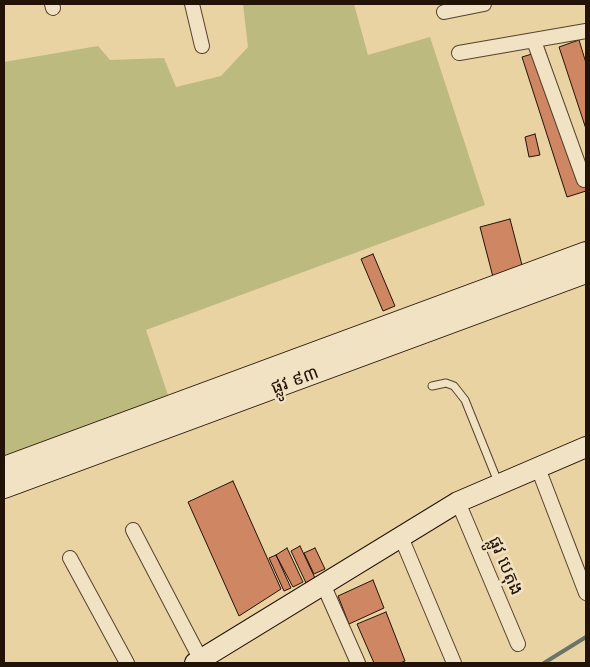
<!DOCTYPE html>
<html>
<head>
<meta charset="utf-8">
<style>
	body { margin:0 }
	#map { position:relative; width:590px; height:667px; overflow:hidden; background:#ead3a2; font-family:"Old Standard TT",serif }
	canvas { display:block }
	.frame { position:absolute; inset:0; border:5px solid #231206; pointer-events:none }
</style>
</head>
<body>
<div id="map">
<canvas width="590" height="667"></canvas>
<div class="frame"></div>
</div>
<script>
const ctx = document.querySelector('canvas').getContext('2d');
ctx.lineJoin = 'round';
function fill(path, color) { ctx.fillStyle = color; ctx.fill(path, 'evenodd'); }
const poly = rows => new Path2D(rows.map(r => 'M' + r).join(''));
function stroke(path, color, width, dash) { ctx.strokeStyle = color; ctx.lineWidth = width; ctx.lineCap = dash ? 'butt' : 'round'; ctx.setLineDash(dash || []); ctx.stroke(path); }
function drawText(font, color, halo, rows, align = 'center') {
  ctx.font = font + ' "Old Standard TT","Noto Sans Khmer",serif'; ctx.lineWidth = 5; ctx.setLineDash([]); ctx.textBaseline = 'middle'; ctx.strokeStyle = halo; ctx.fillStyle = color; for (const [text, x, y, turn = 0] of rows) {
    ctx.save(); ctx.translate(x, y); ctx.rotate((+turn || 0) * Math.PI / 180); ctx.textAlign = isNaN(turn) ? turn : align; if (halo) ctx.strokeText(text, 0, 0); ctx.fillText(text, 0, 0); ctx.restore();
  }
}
const green = poly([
	[243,4,354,4,368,55,430,37,485,205,146,330,168,395,4,458,4,62,98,46,110,60,164,58,176,87,221,76,248,47]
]);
const stream = poly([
	[544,663,586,637]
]);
const building = poly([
	[579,40,586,63,586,129,559,47,579,40],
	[545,50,586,178,586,191,567,197,522,57,545,50],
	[535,134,540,155,529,157,525,137,535,134],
	[510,219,523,269,493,277,480,227,510,219],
	[373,254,395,306,383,311,361,259,373,254],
	[233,481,281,589,239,616,188,502,233,481],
	[300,546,315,578,306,583,291,551,300,546],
	[287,548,303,582,293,587,276,555,287,548],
	[315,548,325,569,314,574,304,553,315,548],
	[276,555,291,588,284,591,269,558,276,555],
	[373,580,384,608,349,624,338,596,373,580],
	[386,612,405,661,400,663,374,663,357,624,386,612]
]);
const lane = poly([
	[432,386,446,383,454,386,465,400,498,482]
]);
const street = poly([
	[52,4,53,8],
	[192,4,202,46],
	[444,12,484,4],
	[534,41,584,180],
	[459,53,586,31],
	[538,468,586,593],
	[458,502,518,644],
	[133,530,201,660],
	[401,537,454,663],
	[70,558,127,663],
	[323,584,358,663]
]);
const secondary = poly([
	[4,467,586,252],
	[4,488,586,273],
	[195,663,458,502,586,447]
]);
const streetNames = [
	["ផ្លូវ ៩៣",295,381,-20],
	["ផ្លូវ បេតុង",505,566,67]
];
fill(green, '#bdba80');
stroke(stream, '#697568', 4);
fill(building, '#ce8663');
stroke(building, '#231206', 1);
stroke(lane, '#55422d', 9);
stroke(street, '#55422d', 16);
stroke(secondary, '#231206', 22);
stroke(lane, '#f1e2c3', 7);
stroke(street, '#f1e2c3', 14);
stroke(secondary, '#f1e2c3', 20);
drawText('18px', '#231206', '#f1e2c3', streetNames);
</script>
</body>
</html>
